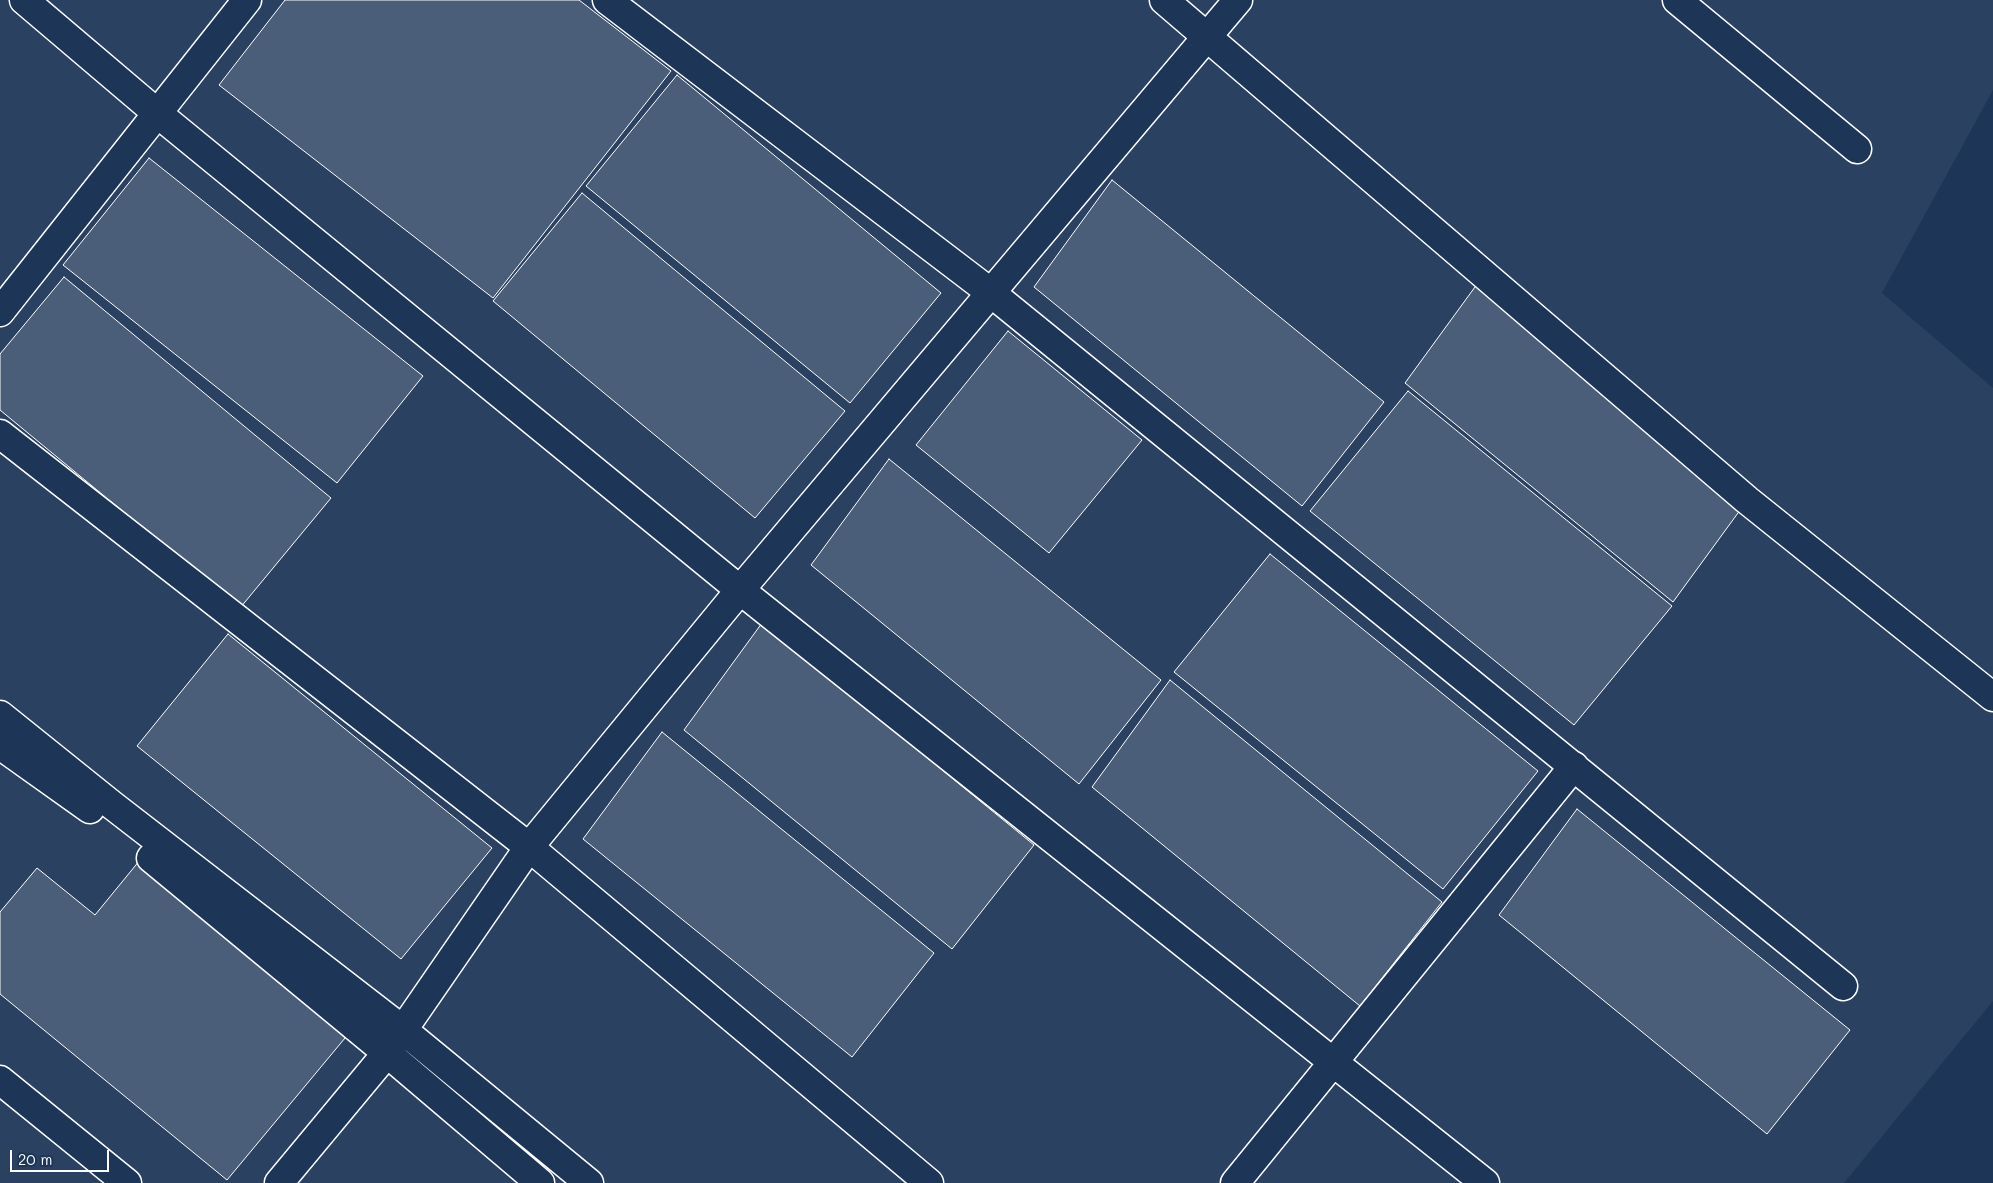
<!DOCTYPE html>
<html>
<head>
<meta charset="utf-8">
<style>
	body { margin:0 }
	#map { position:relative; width:1993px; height:1183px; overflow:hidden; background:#1d3557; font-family:Mali,sans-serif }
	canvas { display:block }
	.scale { position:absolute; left:10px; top:1150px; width:99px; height:22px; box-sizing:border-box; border:2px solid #fff; border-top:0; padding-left:6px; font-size:15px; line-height:18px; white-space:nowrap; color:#fff; -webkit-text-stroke:4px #1d3557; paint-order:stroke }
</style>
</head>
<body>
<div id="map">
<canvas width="1993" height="1183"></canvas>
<div class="scale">20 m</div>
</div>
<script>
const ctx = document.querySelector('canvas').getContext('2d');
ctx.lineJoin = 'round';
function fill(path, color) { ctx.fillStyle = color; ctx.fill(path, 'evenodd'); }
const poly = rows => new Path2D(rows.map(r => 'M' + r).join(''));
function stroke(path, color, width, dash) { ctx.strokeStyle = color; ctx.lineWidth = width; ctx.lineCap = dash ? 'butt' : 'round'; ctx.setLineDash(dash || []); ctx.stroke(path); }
const built = poly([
	[0,0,1993,0,1993,90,1882,293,1993,388,1993,1001,1844,1183,0,1183]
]);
const building = poly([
	[285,0,579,0,671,71,493,298,219,85,285,0],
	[677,75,941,293,850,403,586,186,677,75],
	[149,158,423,376,337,483,63,265,149,158],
	[1112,180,1384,402,1302,506,1034,287,1112,180],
	[582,193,845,411,755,518,493,301,582,193],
	[1483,276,1746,502,1673,602,1405,383,1483,276],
	[64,277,331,498,240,608,0,410,0,354,64,277],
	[1008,331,1142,440,1049,553,916,445,1008,331],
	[1408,391,1672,606,1574,725,1310,511,1408,391],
	[889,459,1161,680,1079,784,811,565,889,459],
	[1270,554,1538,771,1443,889,1174,672,1270,554],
	[762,623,1034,845,952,949,684,730,762,623],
	[228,634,492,848,401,959,137,746,228,634],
	[1170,680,1442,902,1360,1006,1092,787,1170,680],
	[662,732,934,953,852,1057,583,839,662,732],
	[1577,809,1850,1030,1767,1134,1499,915,1577,809],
	[140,860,350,1032,227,1180,0,994,0,912,37,868,95,915,140,860]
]);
const minor = poly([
	[24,0,157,113,740,590,1485,1183],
	[607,0,990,292,1843,986],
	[1164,0,1747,500,1993,697],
	[1677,0,1857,149],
	[0,312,247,0],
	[0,434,529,847,929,1183],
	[0,715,112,805,403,1030,589,1183],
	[0,745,90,809],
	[151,858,387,1053,540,1183],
	[0,1080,127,1183],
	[279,1183,387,1053,529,847,740,590,1238,0],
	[1235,1183,1574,766]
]);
fill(built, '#2a4161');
fill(building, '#4a5d79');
stroke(building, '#fff', 1);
stroke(minor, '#fff', 31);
stroke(minor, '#1d3557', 28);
</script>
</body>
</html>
